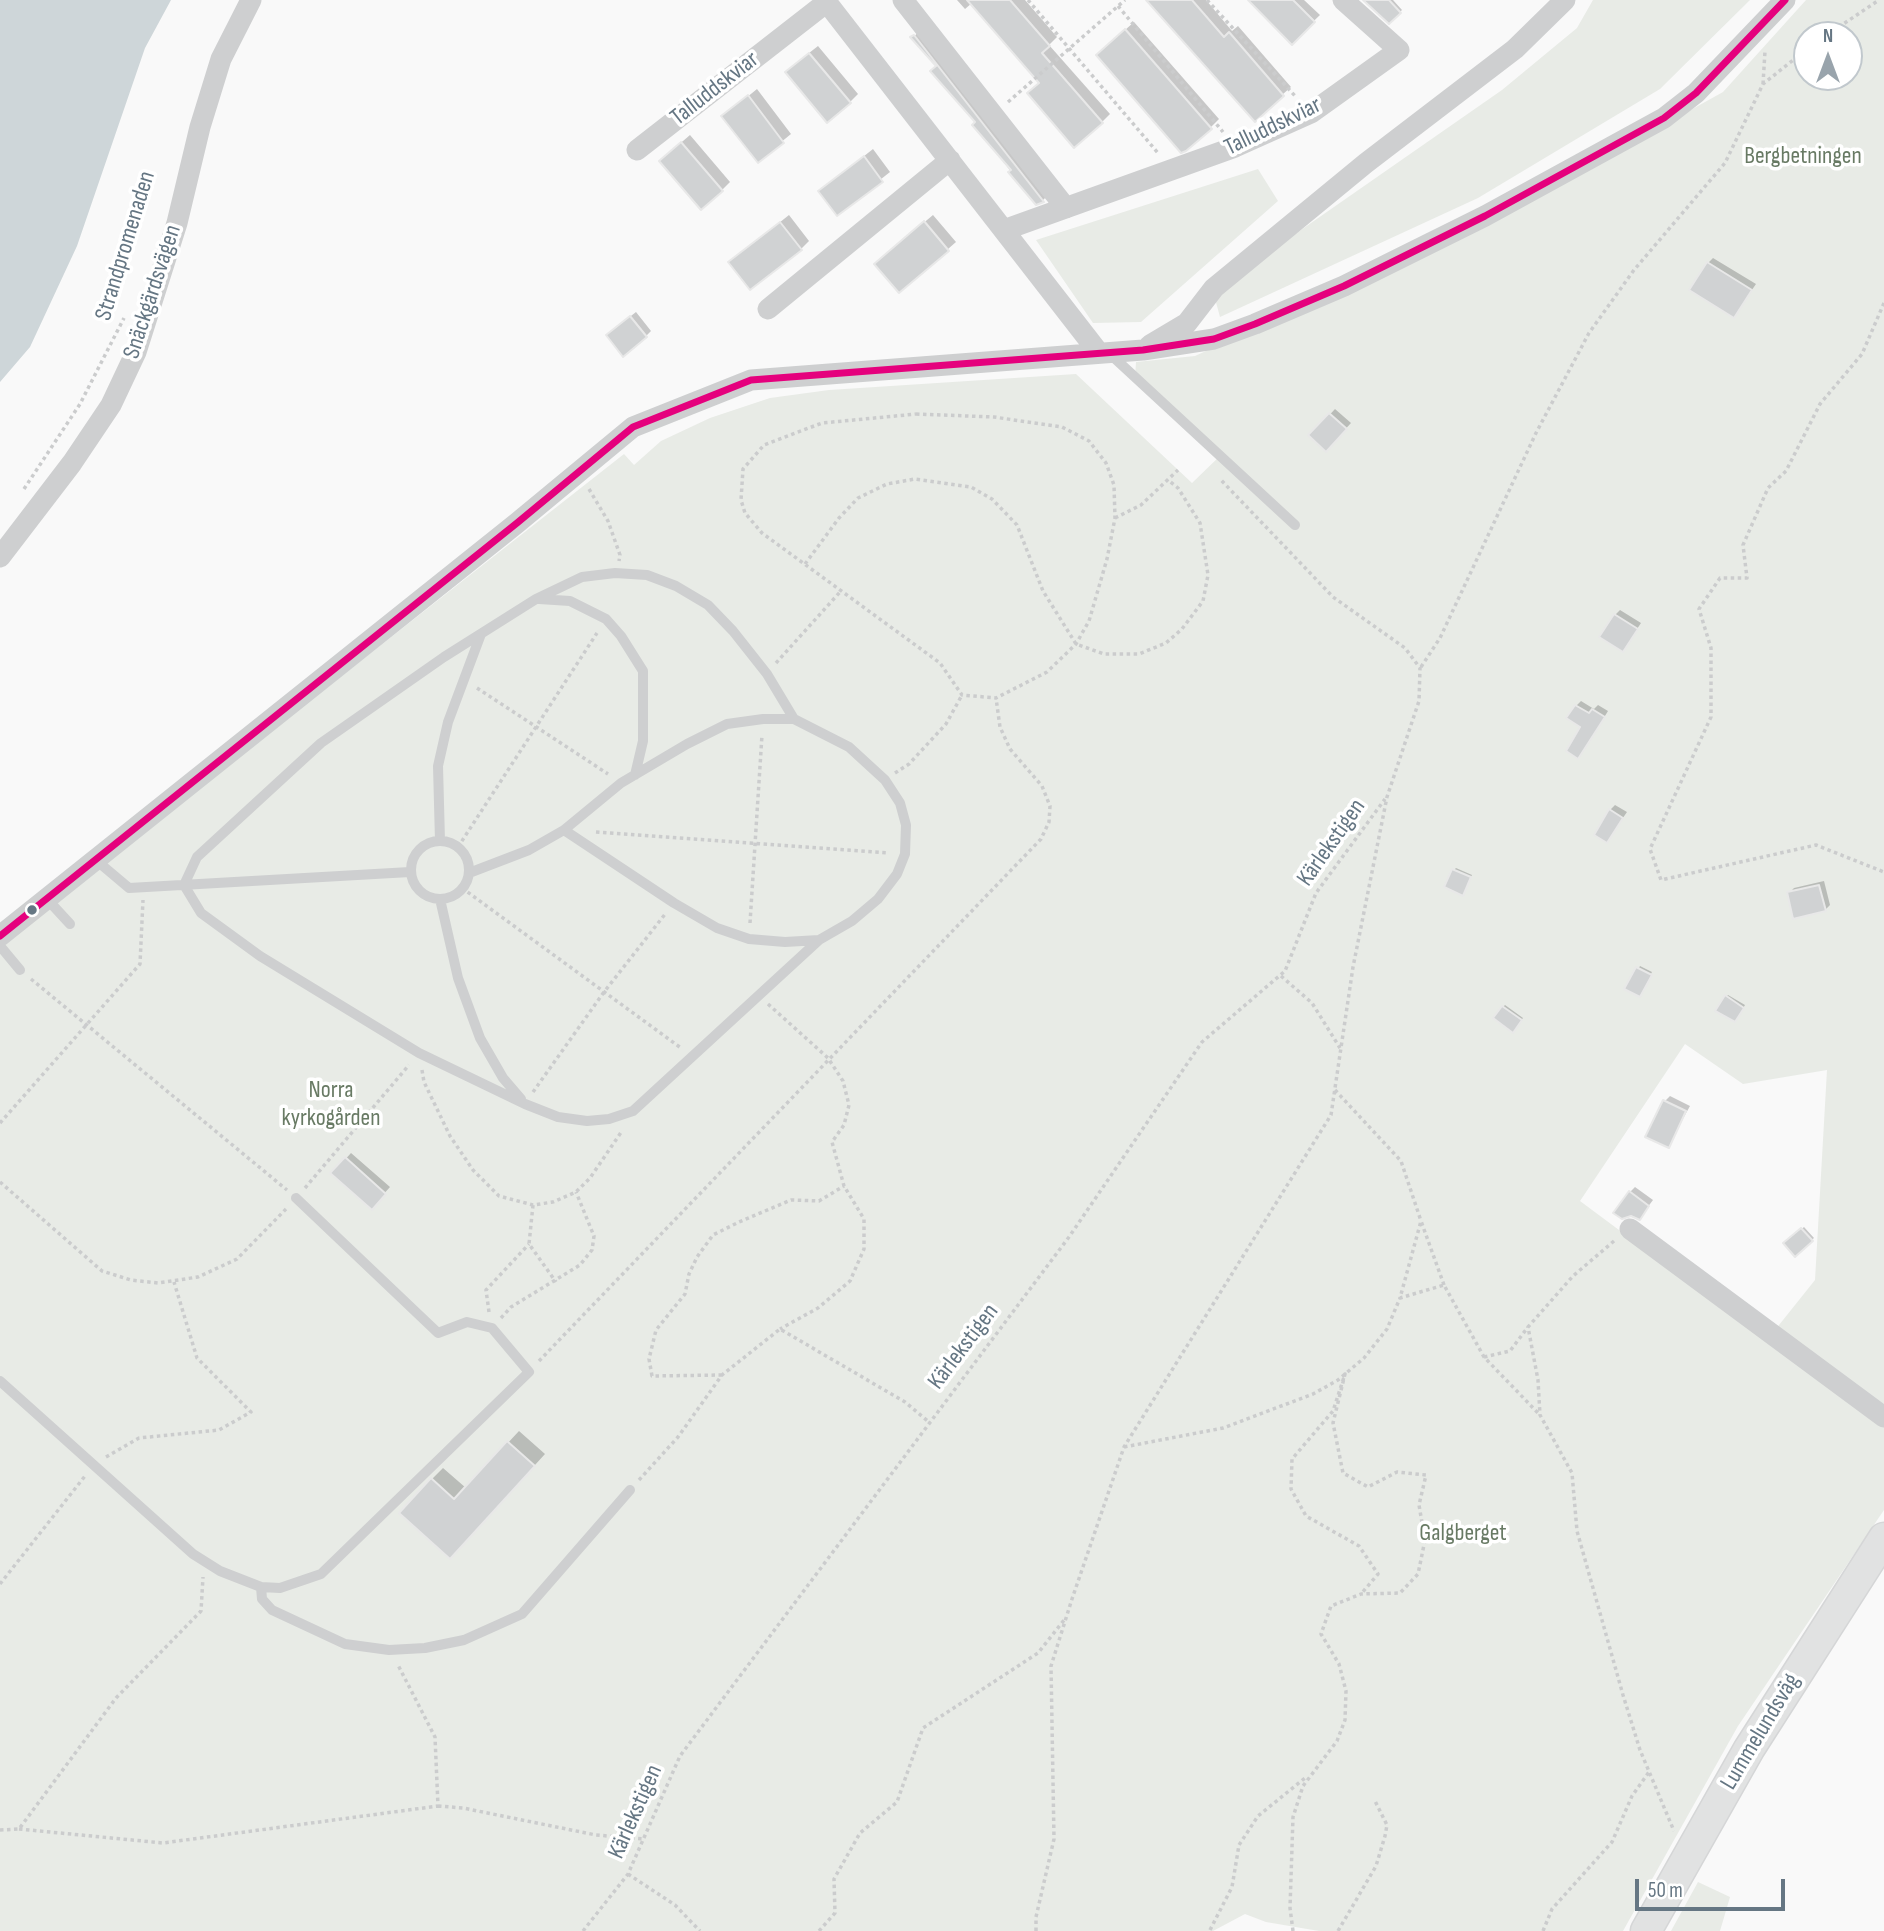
<!DOCTYPE html>
<html>
<head>
<meta charset="utf-8">
<style>
	body { margin:0 }
	#map { position:relative; width:1884px; height:1931px; overflow:hidden; background:#f9f9f9; font-family:"Sofia Sans Condensed",sans-serif }
	canvas { display:block }
	.north { position:absolute; left:1793px; top:21px; width:70px; height:70px; box-sizing:border-box; background:#fff; border:2px solid #c1c8cd; border-radius:50%; rotate:0deg; font-size:19px; font-weight:700; line-height:28px; text-align:center; color:#657683 }
	.north::after { content:''; display:block; margin:auto; width:24px; height:32px; background:#99a4ac; clip-path:polygon(50% 0,100% 100%,50% 72%,0 100%) }
	.scale { position:absolute; left:1635px; top:1879px; width:150px; height:32px; box-sizing:border-box; border:4px solid #657683; border-top:0; padding-left:9px; font-size:21px; line-height:24px; white-space:nowrap; color:#657683; -webkit-text-stroke:5px #fff; paint-order:stroke }
</style>
</head>
<body>
<div id="map">
<canvas width="1884" height="1931"></canvas>
<div class="north">N</div>
<div class="scale">50 m</div>
</div>
<script>
const ctx = document.querySelector('canvas').getContext('2d');
ctx.lineJoin = 'round';
function fill(path, color) { ctx.fillStyle = color; ctx.fill(path, 'evenodd'); }
const poly = rows => new Path2D(rows.map(r => 'M' + r).join(''));
function stroke(path, color, width, dash) { ctx.strokeStyle = color; ctx.lineWidth = width; ctx.lineCap = dash ? 'butt' : 'round'; ctx.setLineDash(dash || []); ctx.stroke(path); }
function drawText(font, color, halo, rows, align = 'center') {
  ctx.font = font + ' "Sofia Sans Condensed",sans-serif'; ctx.lineWidth = 7; ctx.setLineDash([]); ctx.textBaseline = 'middle'; ctx.strokeStyle = halo; ctx.fillStyle = color; for (const [text, x, y, turn = 0] of rows) {
    ctx.save(); ctx.translate(x, y); ctx.rotate((+turn || 0) * Math.PI / 180); ctx.textAlign = isNaN(turn) ? turn : align; if (halo) ctx.strokeText(text, 0, 0); ctx.fillText(text, 0, 0); ctx.restore();
  }
}
const green = poly([
	[1593,0,1750,0,1660,89,1478,198,1220,317,1214,295,1232,278,1502,90,1577,28],
	[1806,0,1884,0,1884,1510,1738,1726,1623,1931,1319,1931,1266,1922,1245,1914,1213,1931,0,1931,0,949,124,847,624,454,634,465,661,441,710,418,770,398,829,390,1076,374,1192,483,1223,453,1135,378,1136,362,1195,356,1500,216,1723,92],
	[1807,35,1849,35,1849,77,1807,77],
	[1685,1044,1743,1084,1827,1070,1815,1280,1767,1340,1580,1201],
	[1258,169,1278,201,1141,322,1093,323,1036,240],
	[1698,1882,1730,1897,1720,1931,1671,1931]
]);
const water = poly([
	[0,0,171,0,145,48,77,246,30,347,0,382]
]);
const shadow = poly([
	[957,0,1025,0,1057,37,1049,45,1110,114,1102,122,1041,82,972,3,965,9],
	[1149,0,1206,0,1232,31,1238,26,1291,87,1255,119],
	[1250,0,1304,0,1320,15,1292,42],
	[1365,0,1393,0,1402,10,1389,22],
	[1134,22,1219,119,1211,127,1106,47],
	[919,31,1048,195,1043,200,1036,203,974,125,977,122,938,66,913,38],
	[818,46,858,94,850,102,795,64],
	[757,89,791,134,758,161,724,116],
	[690,135,730,182,722,190,669,153],
	[873,149,890,172,837,214,820,191],
	[789,215,809,241,801,249,730,262],
	[933,215,956,242,900,291,884,256],
	[1713,258,1756,284,1734,316,1708,263],
	[636,312,651,331,646,336,613,330],
	[1335,409,1351,423,1326,450,1311,435],
	[1620,610,1641,623,1623,650,1615,615],
	[1581,701,1594,709,1598,705,1608,711,1583,752,1582,726,1576,706],
	[1615,805,1627,812,1607,841,1610,810],
	[1456,868,1472,875,1464,892,1454,870],
	[1824,881,1830,905,1825,910,1789,893,1794,888],
	[1640,966,1652,972,1641,993,1627,989],
	[1728,995,1745,1005,1737,1018,1726,997],
	[1505,1005,1523,1018,1515,1028,1503,1007],
	[1670,1096,1690,1106,1668,1146,1665,1101],
	[351,1153,390,1187,371,1208,333,1173],
	[1635,1187,1653,1200,1644,1212,1630,1192],
	[1804,1227,1814,1238,1795,1254,1786,1243],
	[519,1431,545,1454,461,1546,432,1479,443,1468,466,1488]
]);
const building = poly([
	[967,0,1010,0,1050,46,1042,53,1103,123,1074,148,1027,93,1039,83,967,0],
	[1146,0,1192,0,1224,37,1229,32,1284,96,1255,122,1146,0],
	[1248,0,1293,0,1315,22,1292,45,1248,0],
	[1363,0,1389,0,1401,13,1389,24,1363,0],
	[1125,29,1212,129,1186,151,1181,153,1096,55,1125,29],
	[914,35,1044,202,1036,205,1008,172,1011,170,972,125,975,122,930,71,936,66,910,37,914,35],
	[809,53,851,103,827,123,785,72,809,53],
	[748,95,784,143,758,163,721,116,748,95],
	[681,142,723,191,701,210,659,161,681,142],
	[864,156,883,182,837,216,818,191,864,156],
	[924,221,949,251,899,293,874,264,924,221],
	[780,222,802,250,750,290,728,262,780,222],
	[1707,262,1752,290,1734,318,1689,290,1707,262],
	[630,316,647,337,623,357,606,335,630,316],
	[1329,413,1347,429,1326,452,1308,435,1329,413],
	[1614,614,1638,629,1623,652,1599,637,1614,614],
	[1575,705,1589,713,1592,709,1605,717,1578,759,1566,751,1580,727,1566,718,1575,705],
	[1609,809,1623,818,1607,843,1594,835,1609,809],
	[1452,869,1471,877,1463,896,1444,887,1452,869],
	[1819,885,1826,911,1793,919,1787,892,1819,885],
	[1636,967,1652,975,1640,997,1624,989,1636,967],
	[1725,995,1744,1008,1735,1022,1715,1011,1725,995],
	[1502,1006,1522,1020,1513,1033,1493,1018,1502,1006],
	[1663,1100,1686,1111,1669,1148,1645,1137,1663,1100],
	[345,1157,386,1194,372,1210,330,1173,345,1157],
	[1629,1191,1649,1206,1640,1220,1631,1216,1622,1219,1613,1213,1629,1191],
	[1801,1228,1813,1241,1795,1257,1783,1243,1801,1228],
	[507,1441,535,1466,450,1559,399,1513,431,1478,454,1499,507,1441]
]);
const path = poly([
	[1028,0,1158,153],
	[1207,0,1296,97],
	[1118,6,1223,132],
	[1827,35,1879,0],
	[1763,84,1765,51],
	[1008,102,1125,0],
	[1884,303,1862,354,1820,404,1786,471,1768,488,1743,545,1747,578,1720,578,1699,609,1711,648,1711,717,1650,849,1661,880,1816,845,1884,872],
	[916,414,994,417,1062,427,1089,441,1106,463,1114,485,1115,518,1107,559,1089,621,1076,644,1047,672,996,698,962,695,940,663,762,533,745,513,741,500,743,469,764,445,822,423,916,414],
	[24,489,80,404,124,318],
	[589,489,608,521,620,555,619,561],
	[1115,518,1141,505,1178,470],
	[805,564,839,518,858,498,887,484,915,479,971,487,992,499,1017,525,1043,591,1076,644,1104,654,1139,654,1166,643,1182,629,1203,601,1208,575,1200,523,1178,488,1168,480],
	[776,663,840,592],
	[1421,667,1440,638,1536,433,1589,333,1634,270,1725,163,1763,84,1807,49],
	[477,688,608,774],
	[895,773,909,764,946,724,962,695],
	[596,832,889,853],
	[458,847,597,633],
	[462,888,681,1048],
	[750,923,762,735],
	[1281,976,1312,1003,1340,1048],
	[31,979,287,1190],
	[768,1004,828,1058,843,1081,849,1105,844,1125,832,1142,844,1186,864,1219,864,1249,850,1281,818,1308,780,1329],
	[422,1070,424,1082,450,1136,473,1170,499,1196,533,1205,553,1202,576,1192,590,1178,622,1131],
	[1335,1090,1401,1161,1421,1221],
	[533,1092,604,992,666,913],
	[0,1123,140,964,143,900],
	[0,1182,102,1271,131,1280,158,1283,198,1277,237,1259,286,1209],
	[305,1188,409,1065],
	[533,1205,529,1244,556,1282],
	[1614,1241,1573,1276,1528,1327,1538,1380,1540,1415,1572,1473,1577,1531,1623,1695,1640,1750,1674,1831],
	[1444,1285,1421,1221,1400,1298,1444,1285,1484,1357,1538,1413],
	[489,1312,486,1290,529,1244],
	[501,1318,511,1307,580,1265,592,1250,594,1236,576,1192],
	[1484,1357,1510,1351,1528,1327],
	[539,1361,1041,839,1049,822,1050,806,1042,786,1010,749,1000,727,996,698],
	[722,1375,652,1376,649,1359,656,1330,685,1294,689,1274,697,1257,713,1235,739,1222,791,1200,819,1201,844,1186],
	[1124,1447,1223,1428,1313,1394,1338,1380,1364,1358,1387,1329,1400,1298],
	[106,1457,139,1438,219,1430,251,1412,197,1358,174,1282],
	[639,1480,678,1437,722,1375,780,1329,905,1402,930,1423],
	[0,1584,85,1476],
	[438,1806,463,1808,596,1835,644,1839],
	[19,1829,163,1843,438,1806,435,1737,398,1665],
	[0,1830,19,1829,116,1698,201,1611,203,1577],
	[628,1874,675,1905,700,1931],
	[1210,1930,1232,1887,1239,1845,1258,1816,1305,1778],
	[583,1931,628,1874,680,1756,1069,1237,1202,1042,1285,971,1316,893,1385,799],
	[819,1931,835,1913,834,1879,860,1833,897,1802,923,1728,1038,1653,1065,1619],
	[1036,1931,1036,1917,1054,1839,1051,1666,1072,1599,1124,1447,1331,1115,1353,967,1387,797,1419,701,1420,668,1405,648,1333,597,1221,480],
	[1293,1931,1290,1908,1293,1817,1303,1786,1337,1741,1345,1720,1346,1691,1339,1664,1321,1634,1331,1606,1361,1594,1400,1593,1418,1574,1425,1540,1419,1505,1426,1475,1397,1472,1368,1487,1343,1473,1333,1423,1345,1374,1333,1411,1292,1459,1291,1489,1306,1516,1359,1546,1378,1574,1361,1594],
	[1338,1931,1376,1866,1385,1836,1387,1825,1374,1799],
	[1543,1931,1552,1909,1612,1842,1632,1796,1649,1772]
]);
const service = poly([
	[1110,354,1295,525],
	[539,599,570,601,606,619,621,636,643,671,643,741,635,775],
	[794,719,767,674,733,631,708,605,676,586,647,575,615,573,582,577,536,599,444,657,321,743,197,857,184,885,201,913,260,956,419,1053,525,1104,558,1117,587,1121,609,1119,633,1111,819,940],
	'411 870a29 29 0 1 1 58 0a29 29 0 1 1-58 0Z',
	[440,841,438,766,448,722,481,634],
	[97,861,129,888,410,872],
	[469,873,529,850,564,830,621,783,687,744,727,724,763,719,794,719,849,747,885,780,900,803,906,825,905,854,897,874,878,899,852,921,819,940,785,942,749,939,717,928,674,903,564,830],
	[47,899,70,924],
	[440,899,458,978,480,1038,503,1078,521,1099],
	[0,946,20,970],
	[0,1381,193,1554,220,1571,261,1587,280,1588,321,1574,529,1372,492,1328,467,1322,438,1333,296,1198],
	[261,1587,262,1599,272,1610,345,1644,389,1650,425,1648,464,1640,522,1614,630,1490]
]);
const minor = poly([
	[825,0,1099,353],
	[903,0,1066,208],
	[637,150,827,2],
	[1004,230,1235,147,1311,113,1399,50,1343,0],
	[768,309,950,160],
	[1150,345,1187,323,1214,288,1366,163,1515,49,1565,0],
	[0,557,72,463,111,405,136,352,177,223,200,127,221,59,251,0],
	[0,936,517,523,633,427,751,380,1143,350,1214,339,1255,324,1344,286,1485,216,1664,118,1696,93,1785,0],
	[1630,1229,1884,1417]
]);
const secondary = poly([
	[1646,1931,1749,1749,1884,1538]
]);
const bus1 = poly([
	[0,936,517,523,633,427,751,380,1143,350,1214,339,1255,324,1344,286,1485,216,1664,118,1696,93,1785,0]
]);
const markers = [
	[32,910,6,"#657683"]
];
const streetNames = [
	["Talluddskviar",715,89,-38],
	["Talluddskviar",1273,127,-26],
	["Strandpromenaden",126,246,-73],
	["Snäckgärdsvägen",153,292,-72],
	["Kärlekstigen",1332,843,-55],
	["Kärlekstigen",964,1347,-53],
	["Lummelundsväg",1761,1732,-59],
	["Kärlekstigen",636,1812,-66]
];
const parkNames = [
	["Bergbetningen",1803,157],
	["Norra",331,1091],
	["kyrkogården",331,1119],
	["Galgberget",1463,1534]
];
fill(green, '#e8ebe6');
fill(water, '#ced6d9');
fill(shadow, '#0003');
fill(building, '#d0d2d3');
stroke(building, '#e8e8e8', 2);
stroke(secondary, '#d5d6d7', 33);
stroke(path, '#cbcccd', 3.5, [3.5, 3.5]);
stroke(service, '#cecfd0', 10);
stroke(minor, '#cecfd0', 21);
stroke(secondary, '#e1e2e2', 30);
stroke(bus1, '#e5007d', 7);
for (const [x, y, r, color] of markers) { const dot = new Path2D(); dot.arc(x, y, r, 0, 2 * Math.PI); ctx.fillStyle = color; ctx.fill(dot); stroke(dot, '#fff', 2.5); }
drawText('24px', '#657683', '#fff', streetNames);
drawText('24px', '#687a64', '#fff', parkNames);
</script>
</body>
</html>
